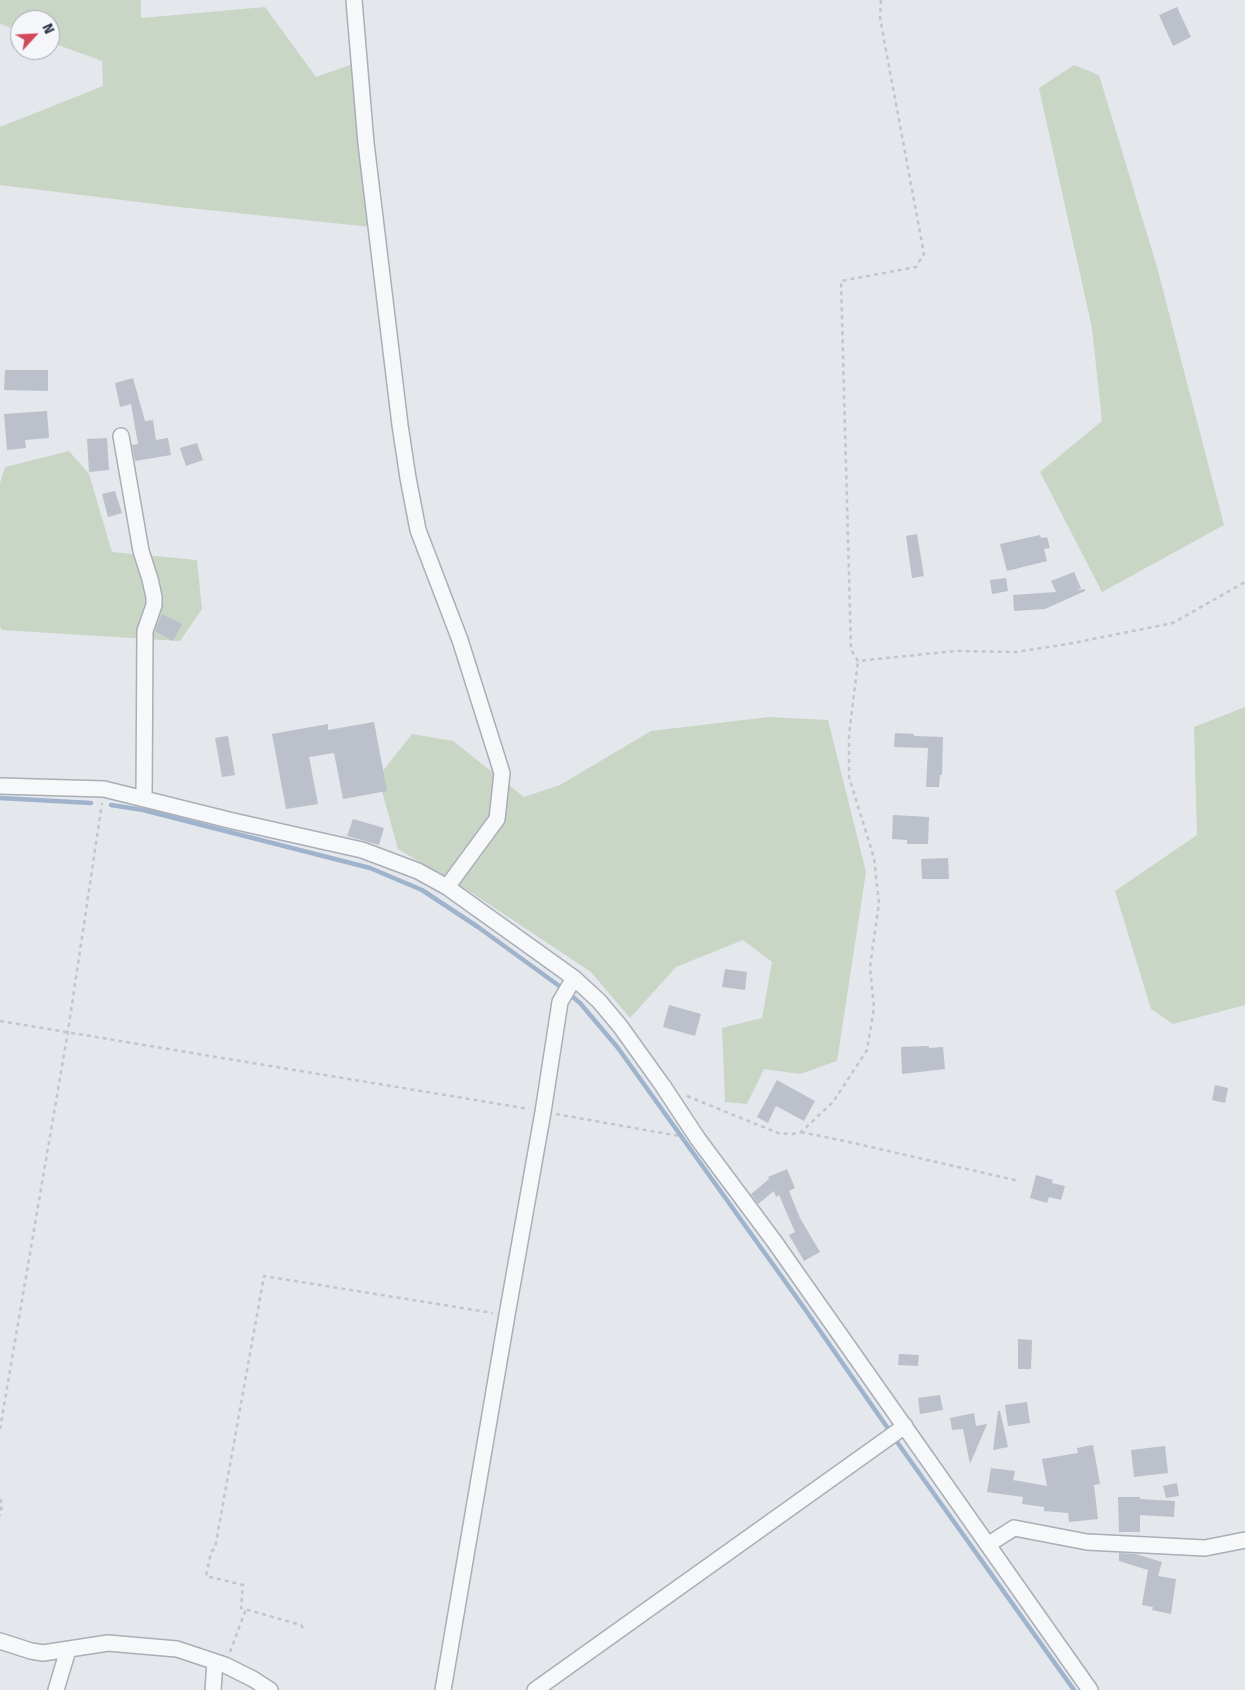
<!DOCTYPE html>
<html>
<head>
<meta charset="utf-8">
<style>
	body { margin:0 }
	#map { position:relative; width:1245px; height:1690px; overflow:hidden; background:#e4e7ec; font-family:"Fira Sans",sans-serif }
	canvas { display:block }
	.north { position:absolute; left:10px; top:10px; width:50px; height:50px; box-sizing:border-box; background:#f4f6f9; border:1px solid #a4a8b1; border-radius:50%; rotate:65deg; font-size:14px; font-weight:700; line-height:20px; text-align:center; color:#2b3445 }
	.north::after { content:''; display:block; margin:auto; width:18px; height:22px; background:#d1495b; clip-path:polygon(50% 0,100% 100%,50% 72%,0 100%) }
</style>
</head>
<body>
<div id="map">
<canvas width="1245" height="1690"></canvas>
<div class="north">N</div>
</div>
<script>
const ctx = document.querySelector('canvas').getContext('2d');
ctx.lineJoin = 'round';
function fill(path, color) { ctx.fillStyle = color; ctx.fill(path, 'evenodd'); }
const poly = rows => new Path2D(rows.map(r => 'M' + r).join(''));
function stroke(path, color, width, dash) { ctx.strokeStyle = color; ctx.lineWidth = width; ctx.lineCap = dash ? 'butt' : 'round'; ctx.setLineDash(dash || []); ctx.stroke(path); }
const green = poly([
	[0,0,141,0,141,18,265,7,316,77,356,63,371,227,179,207,0,185,0,127,103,86,102,61,50,42,50,20,20,20,20,31,0,24],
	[1074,65,1099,75,1157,267,1224,525,1102,592,1040,472,1102,421,1092,328,1039,88],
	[69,451,89,474,112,552,197,560,202,609,180,641,2,630,0,627,0,483,5,467],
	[1245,707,1245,1005,1173,1024,1151,1009,1115,891,1197,835,1194,727],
	[769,717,828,720,866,872,837,1061,800,1074,764,1069,747,1104,725,1102,722,1028,762,1018,772,962,743,940,676,967,630,1018,591,972,472,893,398,849,378,777,412,734,453,741,524,797,560,785,651,731]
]);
const stream = poly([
	[0,798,91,803],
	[111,805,143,810,370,868,422,890,478,927,562,988,580,1003,618,1048,802,1305,889,1430],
	[897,1442,1074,1690]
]);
const building = poly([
	[1177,7,1191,37,1173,46,1159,15],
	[5,370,48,370,48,391,4,390],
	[133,378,145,421,153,420,156,440,168,438,171,455,135,461,132,445,138,444,131,404,120,407,115,383],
	[47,411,49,438,25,440,26,448,7,450,4,414],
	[107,438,109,470,89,472,87,439],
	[197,443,203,460,186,466,180,448],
	[115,491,122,513,108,517,102,494],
	[917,534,924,576,912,578,906,536],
	[1040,535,1041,538,1047,537,1050,548,1044,549,1047,561,1007,571,1000,544],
	[1074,572,1081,588,1076,590,1085,589,1085,591,1045,609,1014,611,1013,595,1056,592,1051,581],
	[1006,578,1008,591,992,594,990,580],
	[162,614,182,624,173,641,155,631],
	[374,722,387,791,343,799,334,753,309,757,318,804,286,809,272,734,328,724,328,730],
	[895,733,914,734,914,736,943,737,942,775,940,775,939,787,926,787,928,748,894,747],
	[228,736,235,775,222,777,215,738],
	[893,815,929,817,928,844,907,844,907,840,892,839],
	[353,819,384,828,379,845,347,836],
	[948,858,949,879,922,879,921,859],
	[725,969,747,972,745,990,722,987],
	[669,1005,701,1014,695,1036,663,1027],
	[929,1046,929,1048,943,1047,945,1069,902,1074,901,1047],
	[777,1080,815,1101,804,1121,776,1106,768,1123,757,1117],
	[1215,1085,1228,1088,1225,1103,1212,1100],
	[787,1169,795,1188,789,1191,800,1218,820,1252,804,1261,789,1235,795,1232,779,1195,776,1197,774,1191,758,1204,751,1194,769,1179,768,1177],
	[1036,1175,1053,1180,1052,1183,1065,1186,1061,1200,1049,1197,1047,1203,1030,1198],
	[1018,1339,1032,1340,1031,1369,1018,1369],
	[899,1354,919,1355,918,1366,898,1365],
	[940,1395,943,1410,920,1414,918,1398],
	[1027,1402,1030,1423,1008,1426,1005,1405],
	[998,1411,1000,1411,1008,1447,993,1450],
	[974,1413,976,1426,987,1424,970,1464,963,1429,952,1430,950,1418],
	[1093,1445,1100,1484,1094,1485,1098,1519,1069,1522,1068,1513,1044,1511,1044,1507,1022,1504,1023,1497,987,1492,991,1468,1015,1471,1013,1480,1047,1486,1042,1459,1078,1453,1077,1448],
	[1165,1446,1168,1473,1134,1477,1131,1450],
	[1177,1483,1179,1496,1166,1498,1163,1486],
	[1118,1497,1140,1497,1140,1499,1175,1501,1174,1517,1140,1515,1140,1532,1119,1532],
	[1119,1553,1136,1554,1162,1562,1158,1576,1176,1579,1171,1614,1152,1610,1153,1607,1142,1605,1148,1570,1119,1561]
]);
const path = poly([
	[881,0,880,18,924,254,916,267,841,281,851,650,858,661,955,651,1016,652,1068,644,1173,623,1245,582],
	[0,1021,529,1109],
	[687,1096,778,1133,793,1134,801,1132,833,1102,867,1050,874,1008,870,967,879,903,874,858,849,777,849,735,858,661],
	[556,1114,679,1136],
	[801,1132,849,1142,1019,1181],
	[0,1429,68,1031,102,803],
	[0,1499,2,1504,0,1516],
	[303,1628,301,1625,241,1608,243,1585,206,1576,211,1552,215,1548,264,1276,493,1313],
	[230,1652,246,1609]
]);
const minor = poly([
	[354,0,366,143,400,425,408,478,418,530,460,640,502,773,497,819,447,887],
	[121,436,141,551,150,579,154,597,154,605,145,631,144,799],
	[0,786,104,789,233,821,362,850,418,871,447,887,574,978,599,1001,620,1026,663,1086,698,1139,774,1241,1090,1690],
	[989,1544,1014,1528,1087,1542,1205,1548,1245,1540],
	[0,1641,31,1651,43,1653,108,1643,177,1649,225,1665,253,1679,270,1690],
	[56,1690,68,1650],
	[213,1690,215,1662],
	[443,1690,507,1315,543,1112,560,1002,574,978],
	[535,1690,905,1426]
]);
fill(green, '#c9d6c5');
stroke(stream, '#9fb4cc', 4.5);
fill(building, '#bbc0ca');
stroke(minor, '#a9aeb7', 18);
stroke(path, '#c2c5cb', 2.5, [4, 4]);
stroke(minor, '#f7f8fa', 15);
</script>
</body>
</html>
